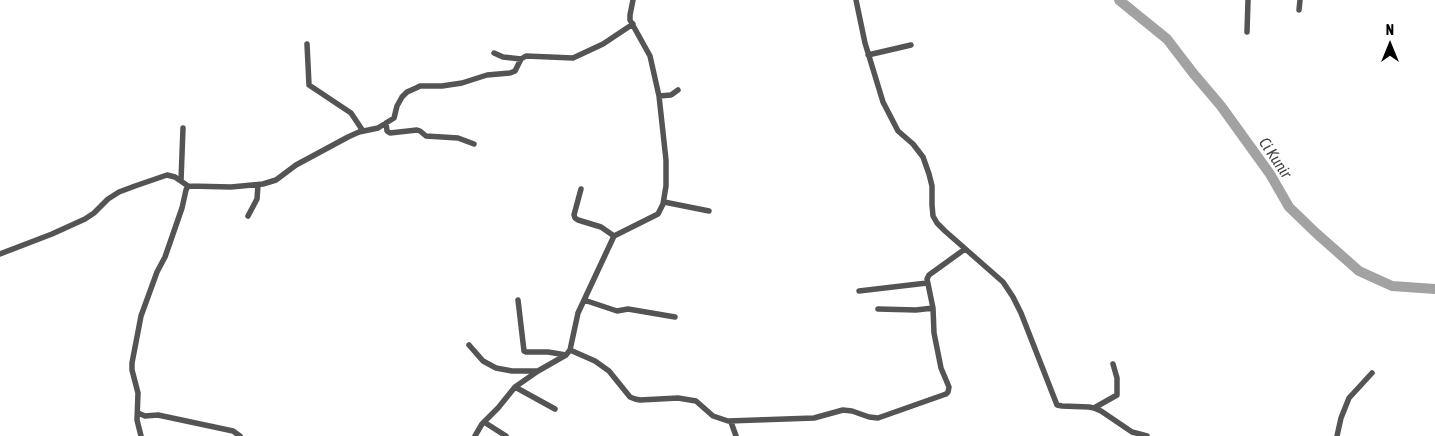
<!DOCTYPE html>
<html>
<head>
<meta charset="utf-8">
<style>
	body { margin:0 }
	#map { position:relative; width:1435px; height:436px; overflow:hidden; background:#fff; font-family:"Asap Condensed",sans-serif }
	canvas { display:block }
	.north { position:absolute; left:1365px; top:20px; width:50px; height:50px; -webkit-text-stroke:4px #fff; paint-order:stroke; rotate:0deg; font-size:14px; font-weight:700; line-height:20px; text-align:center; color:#000 }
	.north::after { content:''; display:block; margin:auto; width:18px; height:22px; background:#000; clip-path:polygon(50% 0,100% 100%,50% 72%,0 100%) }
</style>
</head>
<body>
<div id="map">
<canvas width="1435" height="436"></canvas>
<div class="north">N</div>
</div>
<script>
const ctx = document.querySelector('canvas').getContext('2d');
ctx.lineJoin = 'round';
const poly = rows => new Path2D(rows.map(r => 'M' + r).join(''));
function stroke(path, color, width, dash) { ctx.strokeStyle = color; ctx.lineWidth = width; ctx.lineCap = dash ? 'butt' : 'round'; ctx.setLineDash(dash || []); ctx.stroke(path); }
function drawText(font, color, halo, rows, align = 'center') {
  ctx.font = font + ' "Asap Condensed",sans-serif'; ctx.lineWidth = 4; ctx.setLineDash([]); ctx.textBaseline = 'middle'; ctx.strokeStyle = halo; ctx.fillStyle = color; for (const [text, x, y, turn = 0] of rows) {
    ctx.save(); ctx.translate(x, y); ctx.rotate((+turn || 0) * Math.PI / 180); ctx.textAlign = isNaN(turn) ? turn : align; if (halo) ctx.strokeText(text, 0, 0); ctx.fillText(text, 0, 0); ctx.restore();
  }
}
const river = poly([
	[1119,0,1167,39,1193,73,1221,106,1270,174,1289,207,1316,233,1359,271,1392,286,1435,289]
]);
const minor = poly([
	[856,0,865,43,883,102,898,131,913,144,923,157,929,174,932,186,932,205,933,216,937,223,945,231,1003,282,1013,297,1021,313,1057,405,1062,406,1089,407,1094,408,1101,411,1132,432,1147,436],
	[1299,10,1300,0],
	[1247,32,1248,0],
	[307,44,309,85,351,113,363,131],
	[494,53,503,57,521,59],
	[868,55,911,45],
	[659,96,671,95,678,90],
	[386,123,387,131,390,133,417,130,420,131,426,136,458,138,474,144],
	[181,181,183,128],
	[581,189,574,215,575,218,578,220,601,227,614,236],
	[664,202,709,211],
	[248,216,257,199,258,185],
	[0,254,52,234,85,219,94,213,108,199,119,192,135,186,167,175,175,177,188,186],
	[859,291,927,283],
	[518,300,524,351,526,352,548,352,566,355],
	[584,300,617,311,628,309,675,317],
	[878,309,916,310,933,308],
	[469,345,483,361,496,368,512,371,538,371],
	[570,350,595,361,609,371,630,397,635,399,640,400,678,398,696,401,713,416,728,421,814,418,843,410,852,411,869,417,878,418,946,394,948,392,949,387,941,368,934,333,933,308,927,279,929,275,965,249],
	[515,387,555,409],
	[1094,408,1117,395,1117,378,1113,364],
	[138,413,145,416,158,415,233,431,240,436],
	[484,422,506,436],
	[731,422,736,436],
	[141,436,137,420,138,393,132,370,132,363,141,316,157,272,165,257,182,208,186,190,188,186,231,187,263,184,276,180,296,165,348,137,359,132,378,128,394,118,397,106,402,97,407,92,416,88,420,86,442,86,462,83,487,75,510,73,515,71,521,59,526,56,573,58,603,44,633,24],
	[475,436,482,424,498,408,515,387,538,371,566,355,570,350,578,313,614,236,658,214,663,204,666,186,666,160,659,96,650,56,630,20,630,15,633,0],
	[1337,436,1341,418,1349,398,1372,373]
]);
const waterNames = [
	["Ci Kunir",1275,158,56]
];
stroke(river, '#a2a2a2', 10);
stroke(minor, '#545454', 5.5);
drawText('italic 16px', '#434343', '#fff', waterNames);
</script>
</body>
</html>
